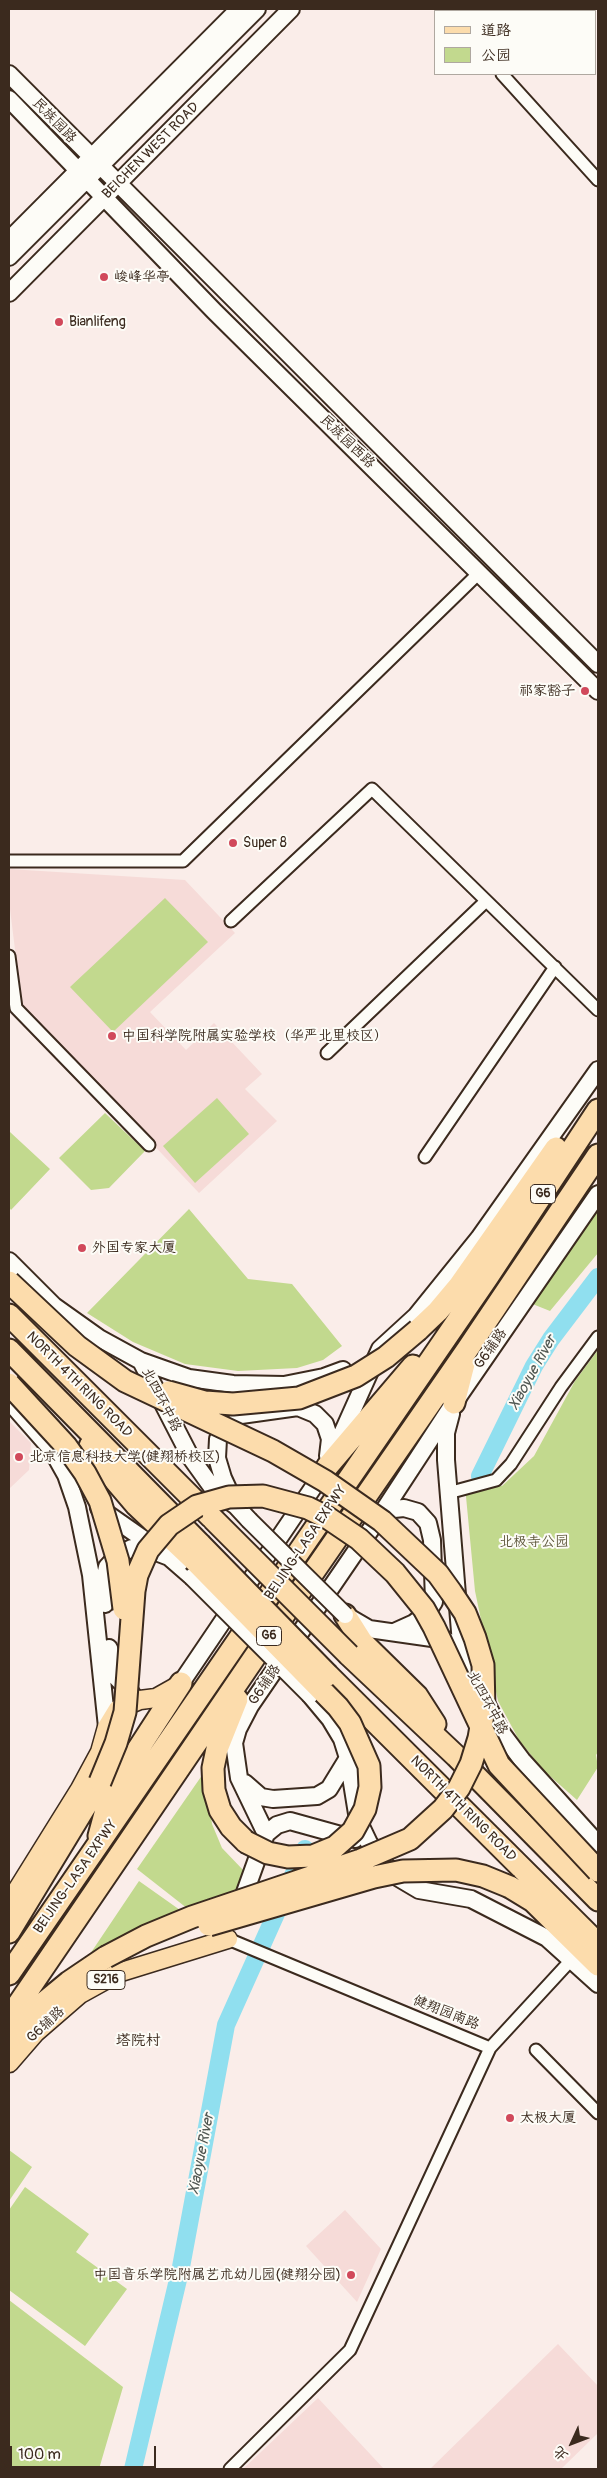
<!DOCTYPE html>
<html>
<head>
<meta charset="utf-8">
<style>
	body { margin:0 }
	#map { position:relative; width:607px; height:2478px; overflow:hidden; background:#faede9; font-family:Pangolin,"LXGW WenKai TC",sans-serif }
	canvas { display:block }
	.frame { position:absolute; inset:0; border:10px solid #3b2a1e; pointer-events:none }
	.legend { position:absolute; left:434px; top:10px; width:162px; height:65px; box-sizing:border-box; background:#fdfcf7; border:1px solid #afa8a0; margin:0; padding:6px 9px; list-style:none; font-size:15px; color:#3b2a1e }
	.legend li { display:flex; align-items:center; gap:10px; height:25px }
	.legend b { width:25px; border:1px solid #afa8a0 }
	.north { position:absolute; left:547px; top:2418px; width:50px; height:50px; -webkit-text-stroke:4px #fdfcf7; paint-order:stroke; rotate:227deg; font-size:14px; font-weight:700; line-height:20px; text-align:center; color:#3b2a1e }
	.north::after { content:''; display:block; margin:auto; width:18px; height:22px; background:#3b2a1e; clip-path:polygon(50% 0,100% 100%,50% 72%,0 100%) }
	.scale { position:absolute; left:10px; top:2446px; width:146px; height:22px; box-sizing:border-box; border:2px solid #3b2a1e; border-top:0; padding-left:6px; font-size:15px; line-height:18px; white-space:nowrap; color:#3b2a1e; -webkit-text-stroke:4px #fdfcf7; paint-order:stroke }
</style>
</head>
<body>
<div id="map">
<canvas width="607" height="2478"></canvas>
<div class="frame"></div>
<ul class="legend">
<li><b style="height:6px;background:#fcdcac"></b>道路</li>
<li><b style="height:14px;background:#c2d98e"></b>公园</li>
</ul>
<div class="north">北</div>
<div class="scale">100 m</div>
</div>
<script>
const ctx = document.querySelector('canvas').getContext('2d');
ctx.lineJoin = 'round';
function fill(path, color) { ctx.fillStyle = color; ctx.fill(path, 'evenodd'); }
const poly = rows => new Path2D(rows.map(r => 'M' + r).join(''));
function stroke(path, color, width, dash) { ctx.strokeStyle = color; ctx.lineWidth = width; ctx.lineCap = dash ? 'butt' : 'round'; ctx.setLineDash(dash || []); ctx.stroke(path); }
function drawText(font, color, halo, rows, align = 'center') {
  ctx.font = font + ' Pangolin,"LXGW WenKai TC",sans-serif'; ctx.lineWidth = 4; ctx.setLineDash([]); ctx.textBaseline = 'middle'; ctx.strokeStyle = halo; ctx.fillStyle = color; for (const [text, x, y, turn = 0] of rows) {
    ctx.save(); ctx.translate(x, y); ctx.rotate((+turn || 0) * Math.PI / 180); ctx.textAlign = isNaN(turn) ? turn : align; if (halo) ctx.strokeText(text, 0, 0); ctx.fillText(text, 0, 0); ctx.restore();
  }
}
const built = poly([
	[9,869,185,880,235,933,150,1012,186,1050,214,1023,262,1074,245,1089,277,1121,199,1193,22,1006,9,901],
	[9,1421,31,1443,29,1470,9,1489],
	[345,2210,381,2249,357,2302,306,2246],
	[558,2344,598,2386,598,2433,561,2469,430,2469],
	[318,2398,384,2469,243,2469]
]);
const green = poly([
	[165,898,208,942,113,1032,70,987],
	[217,1098,249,1134,195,1183,163,1146],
	[105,1113,145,1151,109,1188,91,1190,59,1158],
	[10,1132,50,1169,11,1210,9,1207],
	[598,1205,598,1253,550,1311,530,1303],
	[189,1209,248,1279,292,1284,342,1346,323,1360,297,1368,238,1371,185,1364,133,1342,87,1313],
	[598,1350,598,1752,596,1755,598,1767,577,1800,543,1770,519,1740,498,1701,475,1591,465,1486,485,1482,502,1486,534,1456,575,1381],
	[205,1771,212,1824,222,1848,245,1872,234,1892,188,1909,137,1869],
	[139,1881,180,1910,90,1954],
	[9,2150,32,2167,9,2201],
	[25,2187,89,2234,76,2252,127,2289,85,2346,9,2290,9,2210],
	[9,2300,123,2387,99,2469,9,2469]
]);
const river = poly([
	[480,1476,534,1366,551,1339,598,1277],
	[133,2469,181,2267,226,2025,305,1849]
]);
const street = poly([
	[443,9,446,11],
	[502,74,598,180],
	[9,861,183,861,480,572],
	[231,921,372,789,598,1010],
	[9,956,16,1008],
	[16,1008,149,1145],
	[327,1053,486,901],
	[425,1157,555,967],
	[448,1493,496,1480,511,1464,561,1387,598,1337],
	[228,1939,490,2048],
	[536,2050,598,2113],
	[230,2469,350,2350,490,2048,572,1959]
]);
const secondary = poly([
	[9,74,598,664],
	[9,99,214,311,598,691],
	[9,240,239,9],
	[9,257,257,9],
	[9,293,291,9],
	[9,1261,54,1306,99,1338,141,1361,191,1458,214,1490,236,1506,249,1520],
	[141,1361,189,1378,233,1384,284,1385,324,1377,343,1370],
	[9,1401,52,1450,66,1475,77,1507,91,1575,107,1727],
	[451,1414,446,1433,446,1460,462,1656],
	[235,1504,223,1478,217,1458,218,1439,227,1424,241,1415,298,1407,315,1414,325,1424,330,1439,328,1456],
	[99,1508,169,1557,192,1577],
	[384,1510,404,1508,418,1512,428,1523,432,1540,434,1602,427,1613,414,1623,394,1632],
	[105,1604,103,1585,107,1567,118,1555,132,1548,148,1549,169,1557],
	[345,1615,369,1629,446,1640,462,1656,501,1732,522,1760,598,1844],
	[109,1648,116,1677,132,1694],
	[181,1683,327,1467,380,1349,416,1316,479,1238,598,1070],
	[310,1695,330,1719,342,1739,348,1758,358,1820,369,1843,392,1874,419,1890,471,1899,547,1938,598,1984],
	[245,1783,261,1797,273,1799,317,1796,329,1789,348,1758],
	[266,1834,277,1825,290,1821,355,1839],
	[239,1909,266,1834,239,1778,234,1743,238,1729,250,1706,384,1510,454,1403,598,1194]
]);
const primary = poly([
	[9,1903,80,1789,100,1752,107,1727,118,1709,140,1700,156,1698,181,1684],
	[9,2063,35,2033,80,1994,118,1973,228,1939]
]);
const highway = poly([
	[9,1315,211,1517],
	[418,1330,438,1311,459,1286,556,1148],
	[9,1350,200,1544],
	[454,1403,464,1364],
	[90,1446,107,1471,136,1505,194,1560],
	[327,1467,413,1366],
	[345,1615,362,1642,417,1696,435,1724],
	[349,1655,456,1756,598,1900],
	[328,1675,598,1944],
	[237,1699,217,1749,213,1768,214,1790,220,1810,231,1827,246,1842],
	[99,1836,109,1799,120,1777,181,1683],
	[510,1887,533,1901,598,1965],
	[9,1932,100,1782],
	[9,1974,487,1278,598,1110],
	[9,2018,254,1658,467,1350,598,1155],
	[9,2039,35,2010,69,1982,106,1957]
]);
const secondaryBridge = poly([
	[249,1520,345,1615],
	[192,1577,310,1695]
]);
const highwayBridge = poly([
	[9,1282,77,1346,125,1381,273,1451,325,1481,382,1521,438,1574,451,1592,465,1613,475,1638,483,1665,484,1709,479,1738,471,1764,459,1788,443,1809,410,1839,361,1860,192,1917,146,1936,106,1957],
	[9,1384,66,1446,85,1473,100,1501,118,1561,124,1609],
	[169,1392,205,1402,233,1404,299,1398,356,1376,386,1357,418,1330],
	[213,1519,349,1655],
	[200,1544,328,1675],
	[194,1560,338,1707,350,1723,369,1766,370,1787,365,1809,353,1831,335,1847,313,1856,288,1857,268,1853,246,1842],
	[100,1782,116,1743,125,1712,134,1591,137,1575,148,1550,169,1525,197,1506,229,1497,263,1496,308,1508,328,1518,359,1539,395,1573,424,1609,434,1627,499,1765,598,1871],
	[209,1925,374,1877,403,1871,456,1870,483,1876,510,1887]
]);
const markers = [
	[104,277,5,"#d1495b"],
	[59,322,5,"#d1495b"],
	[585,691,5,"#d1495b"],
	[233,843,5,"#d1495b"],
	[112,1036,5,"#d1495b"],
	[82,1248,5,"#d1495b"],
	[19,1457,5,"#d1495b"],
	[510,2118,5,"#d1495b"],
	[351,2275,5,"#d1495b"]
];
const shields = [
	[543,1194,25],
	[269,1636,25],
	[106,1980,38]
];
const shieldNames = [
	["G6",543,1194],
	["G6",269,1636],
	["S216",106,1980]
];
const streetNames = [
	["民族园路",54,121,46],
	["BEICHEN WEST ROAD",151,151,-45],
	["民族园西路",347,442,44],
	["G6辅路",491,1349,-55],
	["NORTH 4TH RING ROAD",79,1385,45],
	["北四环中路",161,1400,63],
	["BEIJING-LASA EXPWY",306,1543,-56],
	["G6辅路",265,1685,-56],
	["北四环中路",487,1703,62],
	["NORTH 4TH RING ROAD",463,1809,45],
	["BEIJING-LASA EXPWY",76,1877,-55],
	["健翔园南路",446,2013,22],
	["G6辅路",46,2025,-43]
];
const poiNames = [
	["峻峰华亭",114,277],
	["Bianlifeng",69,322],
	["祁家豁子",575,691,"right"],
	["Super 8",243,843],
	["中国科学院附属实验学校（华严北里校区）",122,1036],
	["外国专家大厦",92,1248],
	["北京信息科技大学(健翔桥校区)",29,1457],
	["太极大厦",520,2118],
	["中国音乐学院附属艺术幼儿园(健翔分园)",341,2275,"right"]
];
const parkNames = [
	["北极寺公园",534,1542]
];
const waterNames = [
	["Xiaoyue River",533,1373,-61],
	["Xiaoyue River",202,2154,-79]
];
const neighbourhoodNames = [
	["塔院村",138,2041]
];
fill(built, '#f6dbd8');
fill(green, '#c2d98e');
stroke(river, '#90dfef', 18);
stroke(street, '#3b2a1e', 15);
stroke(secondary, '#3b2a1e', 20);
stroke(primary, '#3b2a1e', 21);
stroke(highway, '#3b2a1e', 25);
stroke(street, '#fdfcf7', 11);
stroke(secondary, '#fdfcf7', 16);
stroke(primary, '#fcdcac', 18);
stroke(highway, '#fcdcac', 21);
stroke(secondaryBridge, '#3b2a1e', 20, []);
stroke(highwayBridge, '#3b2a1e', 25, []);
stroke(secondaryBridge, '#fdfcf7', 16);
stroke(highwayBridge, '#fcdcac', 21);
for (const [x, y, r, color] of markers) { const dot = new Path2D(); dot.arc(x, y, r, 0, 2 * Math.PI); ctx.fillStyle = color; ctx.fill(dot); stroke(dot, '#fdfcf7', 2); }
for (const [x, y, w] of shields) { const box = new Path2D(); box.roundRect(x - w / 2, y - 9.5, w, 19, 4); ctx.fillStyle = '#fdfcf7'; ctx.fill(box); stroke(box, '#3b2a1e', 1); }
drawText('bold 12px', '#3b2a1e', null, shieldNames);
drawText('14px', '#3b2a1e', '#fdfcf7', streetNames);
drawText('14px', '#3b2a1e', '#fdfcf7', poiNames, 'left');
drawText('14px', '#5d563a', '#fdfcf7', parkNames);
drawText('italic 15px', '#505752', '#fdfcf7', waterNames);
drawText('15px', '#3b2a1e', '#fdfcf7', neighbourhoodNames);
</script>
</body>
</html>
